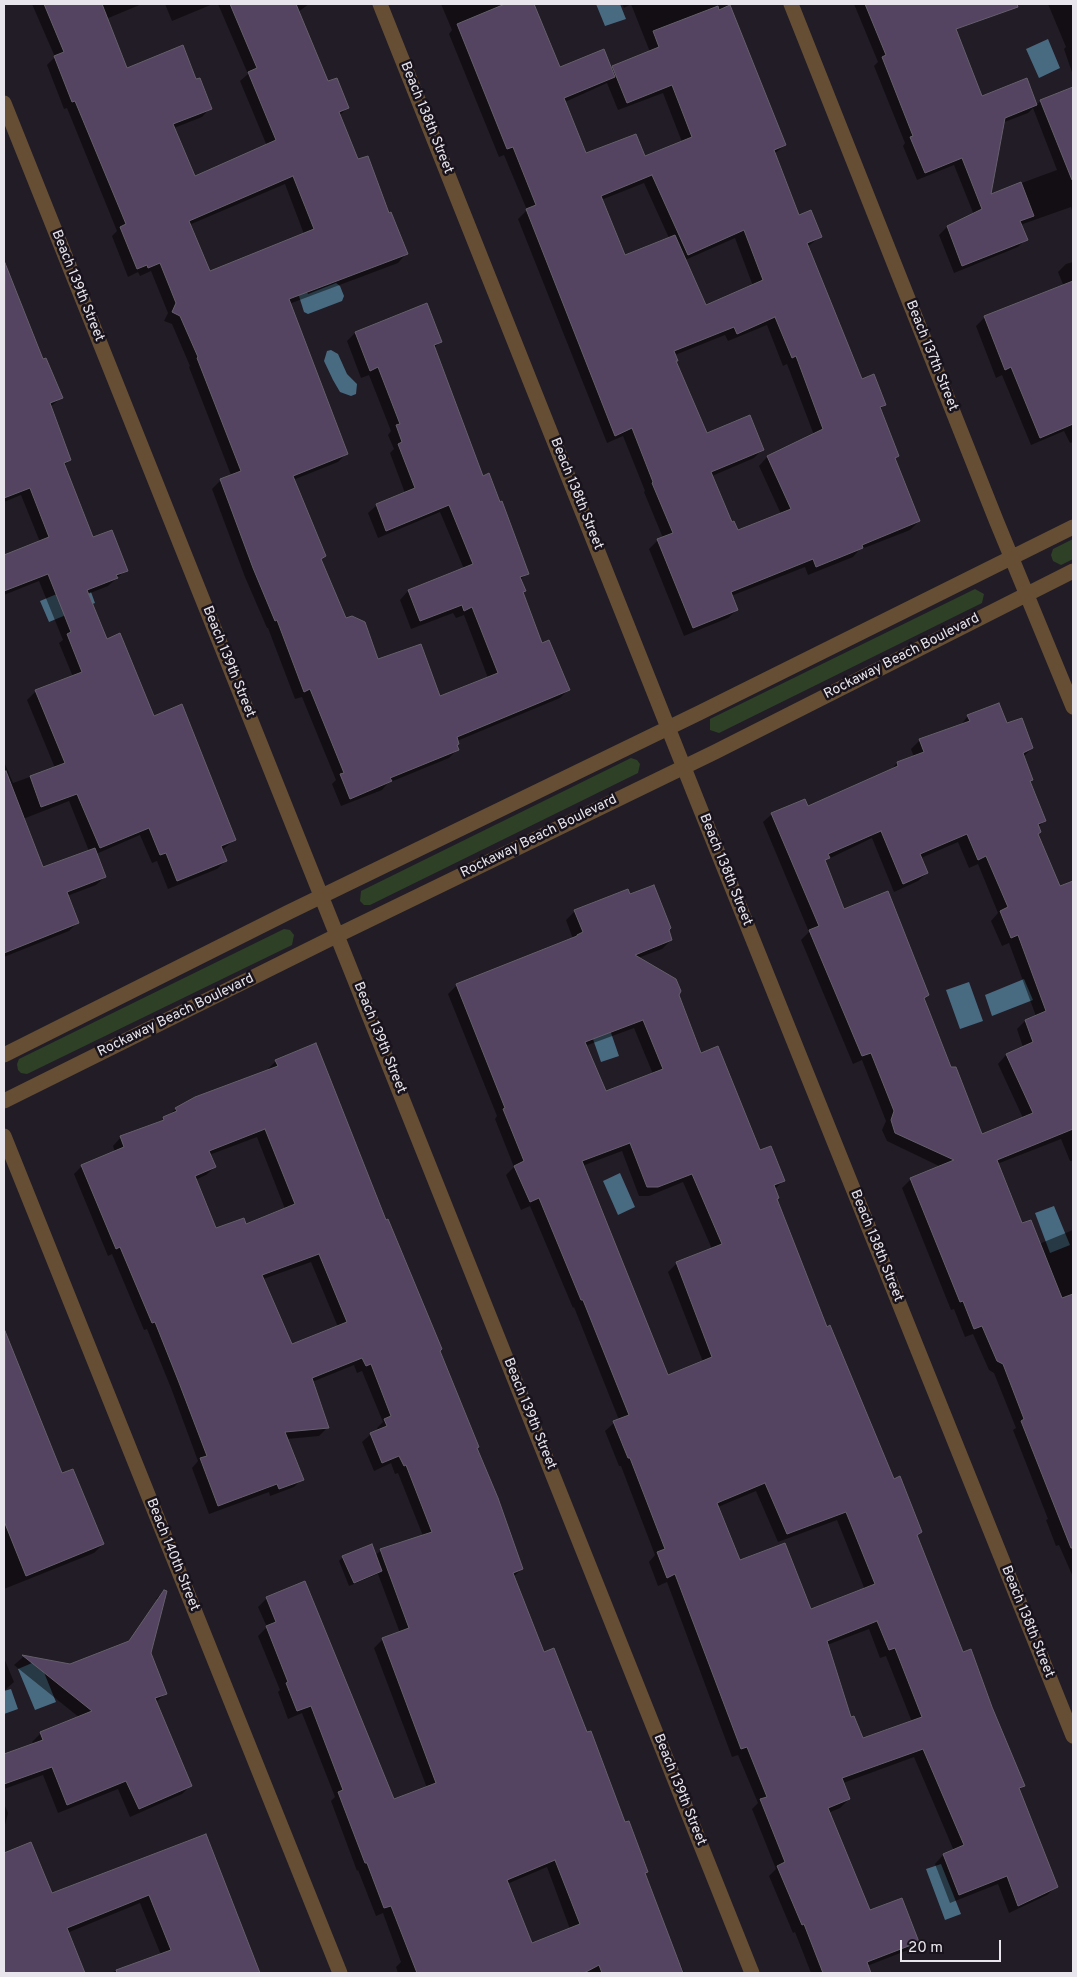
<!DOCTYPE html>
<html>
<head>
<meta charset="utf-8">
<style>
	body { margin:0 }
	#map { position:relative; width:1077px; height:1977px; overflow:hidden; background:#221c26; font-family:Overpass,sans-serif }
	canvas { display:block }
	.frame { position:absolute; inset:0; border:5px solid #e9e5ec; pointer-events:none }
	.scale { position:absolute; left:900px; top:1940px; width:101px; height:22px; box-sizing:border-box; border:2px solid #e9e5ec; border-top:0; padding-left:6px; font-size:15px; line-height:18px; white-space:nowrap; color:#e9e5ec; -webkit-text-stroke:4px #18131c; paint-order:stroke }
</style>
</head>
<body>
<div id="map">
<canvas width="1077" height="1977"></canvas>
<div class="frame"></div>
<div class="scale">20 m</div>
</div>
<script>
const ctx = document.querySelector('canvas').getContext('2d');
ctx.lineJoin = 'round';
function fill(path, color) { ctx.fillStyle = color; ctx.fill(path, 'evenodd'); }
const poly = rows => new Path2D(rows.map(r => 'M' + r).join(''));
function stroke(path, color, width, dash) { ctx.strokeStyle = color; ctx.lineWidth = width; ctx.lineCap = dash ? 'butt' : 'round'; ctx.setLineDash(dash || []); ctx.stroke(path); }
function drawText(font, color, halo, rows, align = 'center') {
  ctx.font = font + ' Overpass,sans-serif'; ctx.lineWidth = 5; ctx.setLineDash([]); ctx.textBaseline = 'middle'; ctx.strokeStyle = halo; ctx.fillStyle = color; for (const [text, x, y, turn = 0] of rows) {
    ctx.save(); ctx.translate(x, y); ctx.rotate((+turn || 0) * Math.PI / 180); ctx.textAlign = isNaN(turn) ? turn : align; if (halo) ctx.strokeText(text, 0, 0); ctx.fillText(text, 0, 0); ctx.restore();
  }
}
const green = poly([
	[1073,539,1073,559,1061,565,1053,561,1051,555,1053,549],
	[975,589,984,594,982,603,719,733,710,730,710,719],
	[631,758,637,760,640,764,638,773,370,905,364,905,360,901,361,891],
	[284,929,290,930,294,935,292,945,27,1074,21,1073,18,1070,17,1064,19,1059]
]);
const water = poly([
	[596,4,620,4,626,19,605,26],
	[1048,39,1060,68,1039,78,1026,49],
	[336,283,340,286,344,296,342,301,308,314,304,312,298,293,306,290,308,294],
	[331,350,338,354,347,374,357,384,356,394,351,396,340,392,333,380,324,361,327,351],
	[64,591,85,595,91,592,95,603,49,622,40,601],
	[1024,979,1033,1000,992,1016,985,995],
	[969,982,983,1021,960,1029,946,990],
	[589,1028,610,1030,619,1056,601,1062],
	[620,1173,635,1207,618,1215,603,1181],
	[1054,1206,1070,1245,1050,1253,1035,1213],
	[39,1660,56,1702,35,1710,18,1669],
	[11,1689,18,1709,4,1714,4,1691],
	[941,1864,961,1914,945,1920,926,1869]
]);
const shadow = poly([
	[32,4,142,4,106,19,126,69,196,81,210,108,202,117,174,128,194,177,267,146,240,81,248,74,218,4,309,4,298,12,327,83,347,108,339,116,357,161,389,215,406,254,398,263,289,304,346,454,338,462,293,480,325,556,320,560,345,619,378,661,439,698,488,678,464,615,456,618,453,613,411,629,400,600,408,591,464,569,440,512,378,538,368,513,377,505,405,493,390,453,394,449,388,435,391,431,369,375,361,378,347,341,355,333,441,341,434,348,482,477,527,573,520,580,524,591,522,594,541,644,568,690,560,698,457,741,456,745,457,750,449,758,388,783,382,790,341,806,332,784,336,780,302,697,295,699,268,628,267,628,245,577,212,489,220,481,231,475,189,367,190,366,172,324,164,321,168,313,151,271,140,276,138,272,128,277,112,236,117,231,67,108,64,109,47,65,55,57],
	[285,184,304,234,209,273,189,225],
	[165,4,213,4,172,21],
	[441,4,533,4,559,69,611,69,650,52,631,4,624,8,622,4,728,4,785,145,774,154,798,216,820,237,807,247,861,381,885,404,880,409,894,459,919,521,910,530,859,550,853,557,808,575,805,567,731,596,737,610,728,618,684,636,649,549,658,540,663,538,644,492,645,491,623,436,607,443,518,219,527,210,504,155,499,157,449,34,452,30],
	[607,83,618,110,663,93,682,142,644,158,585,155,565,102],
	[644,183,669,238,624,256,601,200],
	[735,238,753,286,706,306,685,260],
	[767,325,783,366,787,364,814,435,767,457,759,466,781,514,737,532,712,476,754,458,762,450,707,434,675,362,677,360,675,355,725,335,728,341],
	[854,4,936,4,982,98,1036,105,1041,101,1073,88,1073,213,1071,207,1020,225,1026,239,1018,247,954,273,939,235,947,227,974,215,954,165,917,180,903,146,905,143,874,66,878,62],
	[1033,108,1057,170,989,195,1002,123,1028,113],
	[1048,4,1073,4,1073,75,1064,49,1066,47],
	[1073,262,1073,297,1069,299,1058,272,1066,264],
	[8,273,43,360,61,398,50,407,70,459,64,466,92,539,126,570,108,586,88,594,106,641,234,840,222,850,226,861,217,869,168,889,157,861,152,863,140,835,96,854,105,877,96,885,67,896,78,922,69,931,4,957,4,762,13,783,55,768,27,700,36,691,73,677,59,643,63,640,39,581,4,595,4,556,40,542,21,495,4,502,4,470,6,469,4,463,4,275],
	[69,801,89,851,42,869,23,819],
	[985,317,1073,374,1073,442,1070,443,1064,431,1031,445,1002,375,996,378,976,326],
	[968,716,1006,725,1032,748,1023,757,1032,779,1029,782,1044,821,1038,827,1037,835,1059,888,1063,886,1073,910,1073,923,1069,927,1073,938,1073,1163,1072,1161,1070,1161,1061,1139,997,1164,1021,1225,1039,1244,1073,1230,1073,1332,1055,1340,1073,1385,1073,1577,1059,1545,1056,1546,1046,1520,1048,1519,1013,1430,1016,1428,994,1373,989,1370,973,1334,965,1337,954,1309,951,1310,902,1188,911,1179,941,1167,887,1141,882,1130,886,1121,862,1060,853,1064,801,940,809,932,763,822,772,814,808,807,890,771,897,763,914,757,911,749,920,740,960,726],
	[872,838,894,892,918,881,927,873,921,858,958,842,969,868,978,864,998,913,991,921,1002,946,1009,943,1036,1016,1025,1021,1017,1029,1023,1047,1006,1055,998,1064,1023,1118,981,1135,950,1069,923,999,927,995,843,911,824,861],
	[629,895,667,930,671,940,662,949,638,958,677,995,701,1055,760,1152,784,1180,774,1190,776,1199,827,1328,893,1480,921,1532,916,1537,962,1654,991,1707,1024,1785,1019,1790,1056,1887,1047,1895,1009,1913,998,1884,950,1903,935,1864,943,1855,954,1851,914,1757,843,1783,849,1799,840,1808,828,1813,870,1912,917,1942,908,1950,867,1966,862,1973,811,1973,795,1932,793,1933,769,1876,776,1869,752,1809,758,1803,738,1755,732,1757,667,1582,658,1586,649,1562,655,1555,621,1466,619,1466,605,1431,614,1423,619,1420,574,1307,573,1308,530,1206,521,1210,506,1175,514,1167,495,1119,497,1116,448,994,457,985,573,939,566,920,575,911],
	[634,1028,653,1074,605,1093,585,1046],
	[622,1151,639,1196,649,1196,683,1182,712,1249,677,1263,668,1272,703,1362,668,1376,582,1166],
	[756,1491,778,1542,837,1520,865,1590,810,1611,740,1561,718,1507],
	[869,1629,880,1658,886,1656,912,1722,862,1740,850,1719,827,1645],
	[276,1061,439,1351,522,1569,513,1577,543,1653,647,1872,644,1874,679,1966,681,1965,684,1973,398,1973,396,1967,401,1962,383,1913,376,1916,358,1870,357,1871,331,1801,335,1797,302,1713,288,1719,278,1692,280,1690,258,1636,267,1627,258,1607,267,1598,393,1801,427,1788,374,1648,383,1639,400,1633,378,1574,349,1586,339,1561,343,1557,375,1556,381,1550,423,1536,398,1473,395,1474,391,1463,374,1471,362,1442,371,1434,378,1431,377,1428,383,1422,362,1371,357,1373,354,1365,312,1382,327,1428,319,1436,287,1439,302,1479,294,1487,270,1496,269,1492,209,1514,192,1468,198,1461,171,1388,147,1329,144,1330,112,1254,108,1256,74,1174,82,1166,115,1152,113,1146,121,1137,157,1124,176,1109,269,1071,268,1069],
	[257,1137,285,1209,245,1226,215,1230,195,1180,206,1175,215,1167,209,1155],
	[311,1262,338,1327,291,1346,263,1279],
	[547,1867,570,1929,532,1945,507,1884],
	[4,1333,61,1475,103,1544,94,1553,4,1589],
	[164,1591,150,1653,166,1693,155,1703,191,1785,182,1794,130,1817,118,1789,58,1813,43,1775,4,1789,4,1755,33,1745,32,1742,41,1733,80,1718,14,1665,23,1657,70,1665,126,1647,159,1599,156,1599],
	[4,1658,14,1682,4,1691],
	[4,1804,8,1813,4,1829],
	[205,1836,260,1973,110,1973,161,1955,140,1903,67,1933,84,1973,4,1973,4,1854,31,1844,51,1895]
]);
const building = poly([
	[44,4,102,4,127,68,183,45,196,79,200,78,212,109,173,124,195,176,276,140,248,72,257,68,230,4,296,4,328,81,337,78,349,108,339,112,358,159,368,156,389,213,391,212,408,254,289,299,348,454,293,476,326,556,321,559,346,618,352,616,365,622,378,659,421,644,440,696,498,673,472,607,464,611,462,605,420,621,408,590,473,564,449,505,386,531,376,504,415,488,398,444,402,442,396,425,400,424,378,367,370,371,355,332,427,303,442,342,434,345,483,476,489,473,500,502,502,501,529,574,520,577,526,591,523,592,542,643,549,640,570,690,457,737,459,744,457,745,459,750,390,778,392,781,350,799,340,774,344,773,310,689,304,692,277,620,275,621,253,568,220,479,241,471,197,358,198,357,180,316,172,312,176,303,160,263,148,268,147,265,137,269,120,227,126,224,75,101,72,102,54,56,64,52,44,4],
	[293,176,314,229,210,271,189,221,293,176],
	[505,4,534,4,560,67,604,49,615,77,564,98,586,153,636,134,645,156,692,137,672,85,627,103,612,66,659,47,653,31,718,6,719,10,730,5,786,145,774,150,799,215,811,210,822,237,807,243,862,379,874,374,886,405,880,407,899,456,895,458,920,521,862,545,863,548,816,567,813,559,731,592,738,610,693,628,657,539,673,533,652,483,653,482,632,428,615,436,526,209,536,205,513,147,507,149,457,24,505,4],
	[652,175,688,255,744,230,763,280,706,305,675,235,625,255,601,196,652,175],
	[775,317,792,358,796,356,823,429,767,456,791,509,738,530,734,521,732,522,711,472,764,450,750,415,707,433,676,361,678,361,674,351,734,327,737,334,775,317],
	[865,4,1017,4,1018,7,956,29,982,96,1027,78,1037,105,1005,118,991,194,1021,182,1034,216,1020,221,1028,240,962,266,947,226,982,209,962,158,925,173,910,137,913,136,882,57,886,55,865,4],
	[1073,87,1073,179,1072,180,1040,100,1073,87],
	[5,263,43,359,46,358,63,398,50,403,71,460,64,463,93,537,112,530,128,571,116,575,118,578,87,590,107,639,120,633,154,716,182,704,236,840,221,846,227,861,177,881,166,853,160,855,149,828,100,848,77,794,41,807,30,776,65,763,35,690,82,672,67,634,71,632,48,574,4,591,4,555,49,537,30,488,4,498,5,263],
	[1073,281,1073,424,1040,438,1011,367,1005,370,984,316,1073,281],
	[999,703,1007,723,1022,718,1033,748,1023,753,1033,780,1030,781,1046,821,1038,824,1041,832,1038,834,1060,886,1073,881,1073,1129,997,1160,1022,1223,1031,1220,1062,1298,1073,1294,1073,1548,1071,1548,1021,1421,1024,1419,1003,1364,997,1361,982,1326,974,1329,963,1301,960,1302,910,1178,954,1160,895,1133,891,1120,894,1111,871,1053,862,1056,809,930,819,926,771,813,805,799,808,806,898,766,897,762,924,752,919,739,970,721,967,715,999,703],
	[881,831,903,884,928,873,920,854,967,834,978,860,986,856,1008,907,1000,911,1011,938,1018,935,1046,1011,1025,1020,1033,1042,1006,1054,1033,1113,982,1134,956,1067,951,1067,924,998,929,995,888,891,844,909,825,860,830,858,828,854,881,831],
	[6,771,43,867,95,848,106,877,67,892,79,923,4,953,4,772,6,771],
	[654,885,671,928,669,930,672,940,635,955,676,979,681,991,679,995,701,1053,718,1046,760,1150,771,1146,785,1181,774,1185,779,1198,777,1199,827,1327,830,1325,894,1479,900,1476,922,1532,917,1535,963,1652,971,1649,992,1707,1025,1786,1019,1788,1058,1887,1018,1906,1007,1876,959,1895,943,1854,964,1845,923,1749,842,1778,850,1799,828,1808,870,1910,902,1898,919,1942,867,1962,871,1973,823,1973,804,1924,802,1925,777,1866,785,1862,760,1799,767,1797,747,1747,741,1749,675,1574,667,1578,657,1552,665,1549,630,1458,628,1458,613,1421,629,1415,583,1300,581,1300,539,1198,530,1202,514,1166,524,1161,503,1109,505,1108,456,984,577,936,577,935,583,932,574,910,628,889,630,894,654,885],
	[643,1020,663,1069,606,1091,585,1042,643,1020],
	[630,1143,647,1187,658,1187,692,1174,722,1244,676,1262,712,1357,668,1375,582,1161,630,1143],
	[765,1483,787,1534,846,1512,875,1584,811,1609,785,1543,740,1560,717,1503,765,1483],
	[877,1621,889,1650,895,1648,922,1717,863,1738,854,1716,851,1717,827,1641,877,1621],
	[316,1043,386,1220,388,1219,442,1349,440,1351,479,1447,477,1448,498,1498,523,1569,513,1573,544,1652,554,1648,587,1732,591,1731,625,1822,629,1821,648,1872,645,1873,683,1973,602,1973,599,1965,584,1973,417,1973,391,1906,384,1908,367,1863,365,1863,338,1792,343,1790,311,1706,297,1711,286,1683,288,1682,266,1626,276,1622,266,1597,305,1581,394,1799,436,1783,382,1638,409,1628,380,1549,432,1532,406,1465,404,1466,399,1456,382,1463,370,1433,387,1426,384,1419,391,1416,371,1364,366,1366,362,1358,312,1378,329,1428,285,1432,304,1480,279,1489,277,1484,218,1506,200,1458,207,1456,178,1380,155,1322,152,1323,120,1247,116,1249,81,1165,124,1147,120,1136,164,1120,163,1117,177,1111,175,1108,195,1097,278,1066,275,1060,316,1043],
	[265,1129,295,1204,246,1224,244,1218,216,1228,195,1176,216,1167,209,1151,265,1129],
	[319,1254,347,1322,292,1344,262,1275,319,1254],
	[555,1860,580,1924,532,1943,507,1880,555,1860],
	[5,1331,62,1473,73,1469,104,1544,26,1576,4,1521,5,1331],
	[372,1544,382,1571,354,1583,342,1556,372,1544],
	[164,1590,167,1591,151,1653,167,1694,155,1698,192,1786,139,1809,126,1781,67,1805,52,1767,4,1784,4,1754,43,1740,40,1732,92,1711,22,1655,70,1664,129,1641,164,1590],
	[206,1834,260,1973,117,1973,116,1970,171,1950,149,1895,67,1928,85,1973,4,1973,4,1853,31,1842,52,1893,206,1834]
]);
const minor = poly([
	[380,4,706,823,1073,1736],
	[791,4,996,520,1073,707],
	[4,103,752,1973],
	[4,1055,289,912,699,713,1073,527],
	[4,1101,338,935,715,752,1073,571],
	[4,1136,340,1973]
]);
const streetNames = [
	["Beach 138th Street",426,118,68],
	["Beach 139th Street",77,286,68],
	["Beach 137th Street",931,356,68],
	["Beach 138th Street",576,494,68],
	["Rockaway Beach Boulevard",902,657,-27],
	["Beach 139th Street",228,662,68],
	["Rockaway Beach Boulevard",539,837,-26],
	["Beach 138th Street",725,870,68],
	["Rockaway Beach Boulevard",176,1016,-26],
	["Beach 139th Street",379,1038,68],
	["Beach 138th Street",876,1246,68],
	["Beach 139th Street",529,1414,68],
	["Beach 140th Street",172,1555,68],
	["Beach 138th Street",1027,1622,68],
	["Beach 139th Street",679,1790,68]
];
fill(green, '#2e4126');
fill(water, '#496b81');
fill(shadow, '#0007');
fill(building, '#544462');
stroke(building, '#655f6b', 1);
stroke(minor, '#654e33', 15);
drawText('14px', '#e9e5ec', '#18131c', streetNames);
</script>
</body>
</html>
